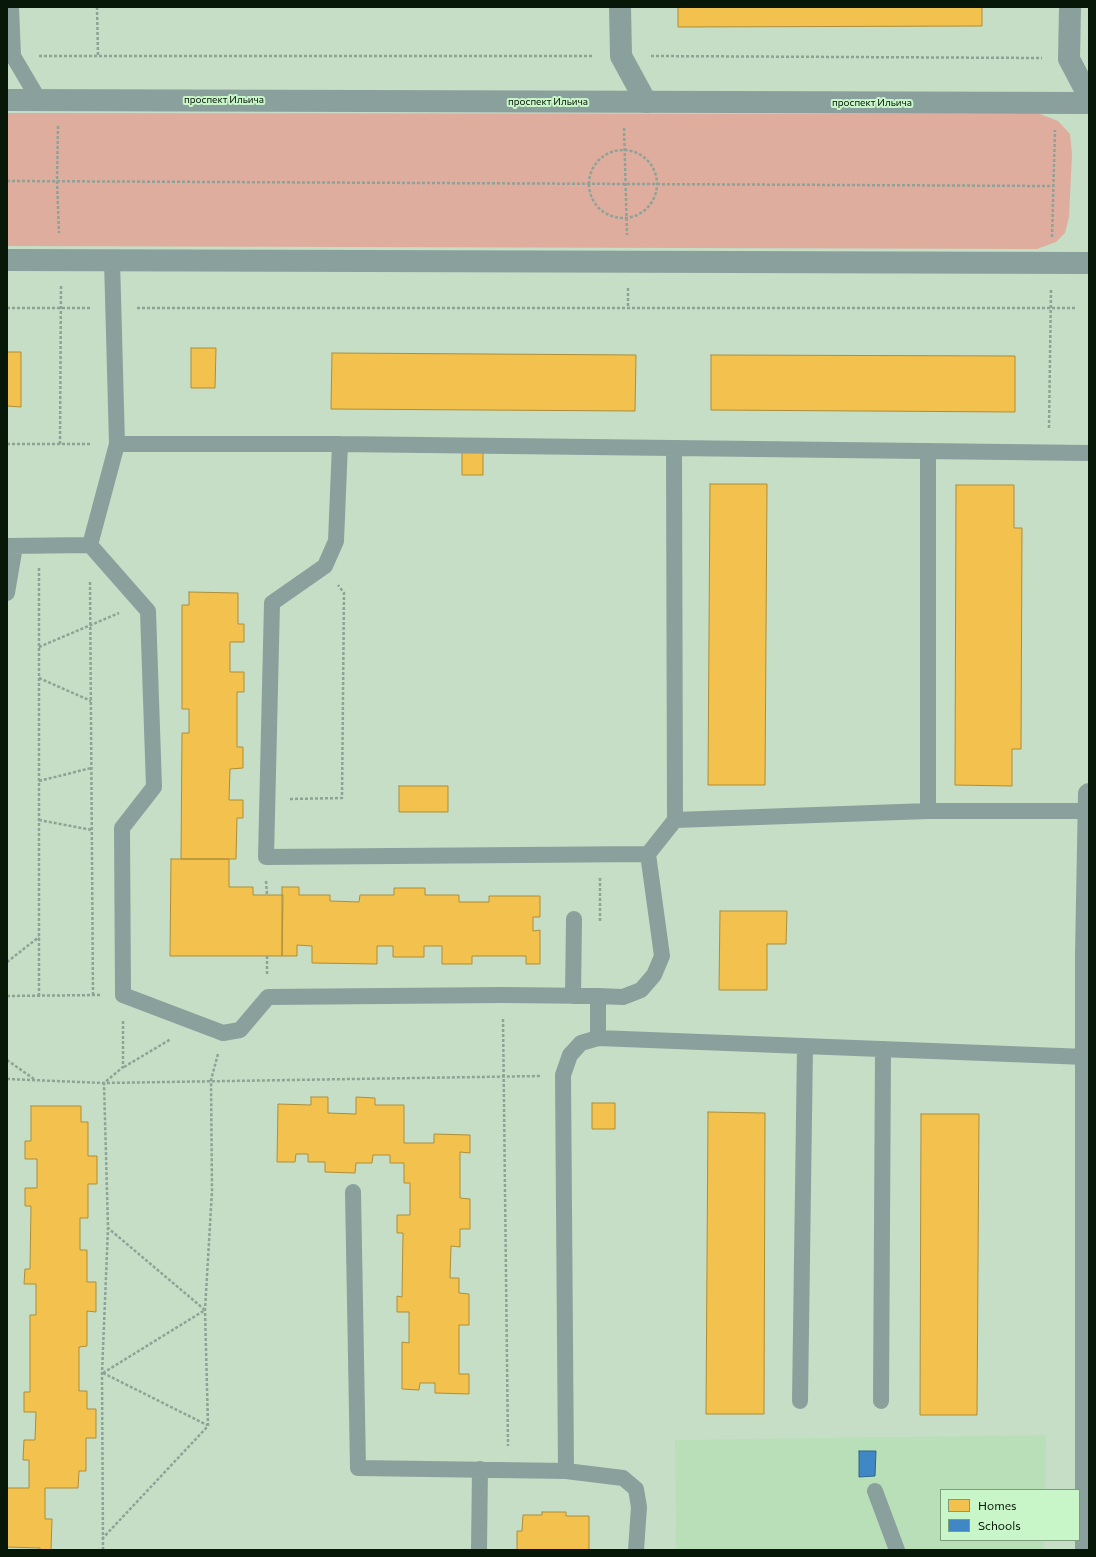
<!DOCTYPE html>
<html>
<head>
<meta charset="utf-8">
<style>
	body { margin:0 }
	#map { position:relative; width:1096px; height:1557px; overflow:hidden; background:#c6dec6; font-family:Commissioner,sans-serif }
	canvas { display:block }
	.frame { position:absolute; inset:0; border:8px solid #071708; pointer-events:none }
	.legend { position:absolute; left:940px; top:1489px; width:140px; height:52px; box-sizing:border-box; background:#c9f6c9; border:1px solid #7b9d7c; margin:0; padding:5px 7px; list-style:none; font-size:12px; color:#071708 }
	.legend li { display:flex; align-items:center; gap:8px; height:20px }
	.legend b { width:20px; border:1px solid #7b9d7c }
</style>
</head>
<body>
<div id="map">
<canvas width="1096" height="1557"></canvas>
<div class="frame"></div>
<ul class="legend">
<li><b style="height:11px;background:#f2c14e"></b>Homes</li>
<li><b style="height:11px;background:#3f88c5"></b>Schools</li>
</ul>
</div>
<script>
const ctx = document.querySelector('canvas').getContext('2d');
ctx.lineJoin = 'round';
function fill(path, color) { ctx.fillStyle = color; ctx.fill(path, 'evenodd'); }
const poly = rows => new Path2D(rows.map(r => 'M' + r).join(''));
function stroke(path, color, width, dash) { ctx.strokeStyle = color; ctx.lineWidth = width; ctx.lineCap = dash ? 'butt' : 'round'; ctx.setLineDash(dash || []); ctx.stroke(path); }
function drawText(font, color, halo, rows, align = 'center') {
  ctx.font = font + ' Commissioner,sans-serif'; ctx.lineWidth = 4; ctx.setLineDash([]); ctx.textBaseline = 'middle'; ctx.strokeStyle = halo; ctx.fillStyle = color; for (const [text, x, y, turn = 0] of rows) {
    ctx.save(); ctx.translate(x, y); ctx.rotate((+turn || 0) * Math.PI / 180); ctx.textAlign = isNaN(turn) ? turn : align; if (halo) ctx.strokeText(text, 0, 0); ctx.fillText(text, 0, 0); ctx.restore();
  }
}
const built = poly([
	[1046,1435,1045,1490,941,1490,941,1540,1044,1540,1044,1550,676,1550,675,1440]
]);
const green = poly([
	[7,113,1040,114,1058,121,1070,134,1072,154,1069,217,1065,233,1056,242,1037,249,7,246]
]);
const homes = poly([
	[678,7,982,7,982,26,678,27,678,7],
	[191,348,216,348,215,388,191,388,191,348],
	[7,352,21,352,21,407,7,406,7,352],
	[332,353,636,355,635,411,331,409,332,353],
	[711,355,1015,356,1015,412,711,410,711,355],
	[462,451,483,451,483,475,462,475,462,451],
	[710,484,767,484,765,785,708,785,710,484],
	[956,485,1014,485,1014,528,1022,528,1021,749,1012,749,1012,786,955,785,956,485],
	[189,592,238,593,238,624,244,624,244,642,230,642,230,672,244,672,244,692,237,692,237,747,243,747,243,768,230,769,229,800,243,800,243,818,237,818,236,859,181,859,182,733,189,733,189,709,182,709,182,605,189,605,189,592],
	[399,786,448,786,448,812,399,812,399,786],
	[171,859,229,859,229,887,253,887,253,895,283,895,282,956,170,956,171,859],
	[282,887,299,887,299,895,330,895,330,901,359,902,360,895,394,895,394,888,425,888,425,895,459,895,459,902,489,902,489,896,540,896,540,917,533,917,533,931,540,930,540,964,526,964,526,956,472,956,472,964,442,964,442,946,424,946,424,957,393,957,393,946,377,946,377,964,312,963,312,946,297,945,297,956,282,956,282,887],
	[720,911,787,911,786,944,767,944,767,990,719,990,720,911],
	[311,1097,328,1097,328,1113,356,1114,356,1097,375,1098,375,1105,404,1105,404,1143,434,1143,434,1134,470,1135,470,1153,460,1152,460,1198,470,1199,470,1229,460,1229,460,1247,451,1246,450,1278,459,1278,459,1293,469,1294,469,1325,459,1325,459,1374,469,1374,469,1394,435,1393,435,1383,420,1383,419,1390,402,1389,402,1342,409,1343,409,1312,397,1312,397,1296,402,1297,403,1233,397,1233,397,1215,410,1215,410,1183,404,1183,404,1163,390,1163,390,1155,373,1155,372,1163,356,1163,355,1173,325,1172,325,1162,308,1162,308,1154,296,1154,295,1162,277,1162,278,1104,311,1105,311,1097],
	[592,1103,615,1103,615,1129,592,1129,592,1103],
	[31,1106,81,1106,81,1122,88,1122,88,1156,97,1156,97,1184,88,1184,88,1218,80,1218,80,1250,87,1250,87,1282,96,1282,96,1312,87,1311,87,1346,79,1347,79,1391,87,1391,87,1409,96,1409,96,1438,86,1438,86,1471,79,1471,78,1488,45,1488,45,1519,52,1519,51,1550,40,1550,40,1548,7,1547,7,1488,29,1488,29,1460,23,1460,24,1440,35,1440,36,1412,24,1412,24,1392,30,1392,30,1315,36,1315,36,1284,24,1284,25,1269,30,1269,31,1206,25,1206,25,1188,37,1188,37,1159,25,1159,25,1141,31,1141,31,1106],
	[708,1112,765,1113,764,1414,706,1414,708,1112],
	[921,1114,979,1114,977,1415,920,1415,921,1114],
	[542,1512,566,1512,566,1516,589,1516,589,1550,517,1550,517,1531,522,1531,523,1515,542,1515,542,1512]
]);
const schools = poly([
	[859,1451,876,1451,875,1476,859,1477,859,1451]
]);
const path = poly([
	[97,7,98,56],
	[39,56,594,56],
	[651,56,1042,58],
	[58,126,57,181,59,233],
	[624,128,627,235],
	'589 184a34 34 0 1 1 68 0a34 34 0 1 1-68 0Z',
	[7,181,1053,186],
	[1052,237,1055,130],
	[628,288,628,308],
	[7,308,90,308],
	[137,308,1075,308],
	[1049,428,1051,289],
	[7,444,92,444],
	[60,444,61,286],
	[39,568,39,996],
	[90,582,93,995],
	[39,647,119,613],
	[39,678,91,701],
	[39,781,91,768],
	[290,799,342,798,344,593,338,585],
	[39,820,92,830],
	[266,881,267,894],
	[600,921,600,878],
	[267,956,267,974],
	[7,962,39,937],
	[7,996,100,995],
	[503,1019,508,1446],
	[7,1060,34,1079],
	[124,1067,171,1039],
	[7,1079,104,1083,540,1076],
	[103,1373,205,1310,108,1228],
	[103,1373,207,1425],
	[102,1539,208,1426,205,1310,212,1191,211,1080,218,1054],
	[103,1550,102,1373,108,1228,104,1083,123,1067,123,1021]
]);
const service = poly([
	[11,7,13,56,39,100],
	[117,444,340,444,1089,453],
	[340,444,336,541,325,566,272,603,266,857,648,854],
	[674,449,675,820],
	[90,545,148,611,154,787,122,828,123,995,223,1033,240,1030,268,997,503,995,598,996,598,1038],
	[7,546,90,545,117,444,112,260],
	[7,593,15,546],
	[928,811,928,451],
	[573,996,574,919],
	[598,996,623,997,641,990,654,975,662,956,648,854,675,820,928,811,1089,811],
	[353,1192,358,1468,566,1471],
	[800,1401,805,1046],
	[881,1401,883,1049],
	[875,1491,897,1550],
	[479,1550,480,1469],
	[636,1550,639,1507,636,1489,623,1478,566,1471,563,1075,570,1055,581,1043,598,1038,1086,1057]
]);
const minor = poly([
	[620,7,621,56,646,102],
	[1070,7,1069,59,1089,97],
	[1086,1550,1086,954,1089,794]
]);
const tertiary = poly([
	[7,100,1089,103],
	[7,260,1089,263]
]);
const streetNames = [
	["проспект Ильича",224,100],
	["проспект Ильича",548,102],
	["проспект Ильича",872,103]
];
fill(built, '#b9dfb9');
fill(green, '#dead9e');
fill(homes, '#f2c14e');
stroke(homes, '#ac8e39', 1);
fill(schools, '#3f88c5');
stroke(schools, '#2e668c', 1);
stroke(path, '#8fa297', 2.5, [3, 2]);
stroke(service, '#8aa09c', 16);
stroke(minor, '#8aa09c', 22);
stroke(tertiary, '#8aa09c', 22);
drawText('10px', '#071708', '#c9f6c9', streetNames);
</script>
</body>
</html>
